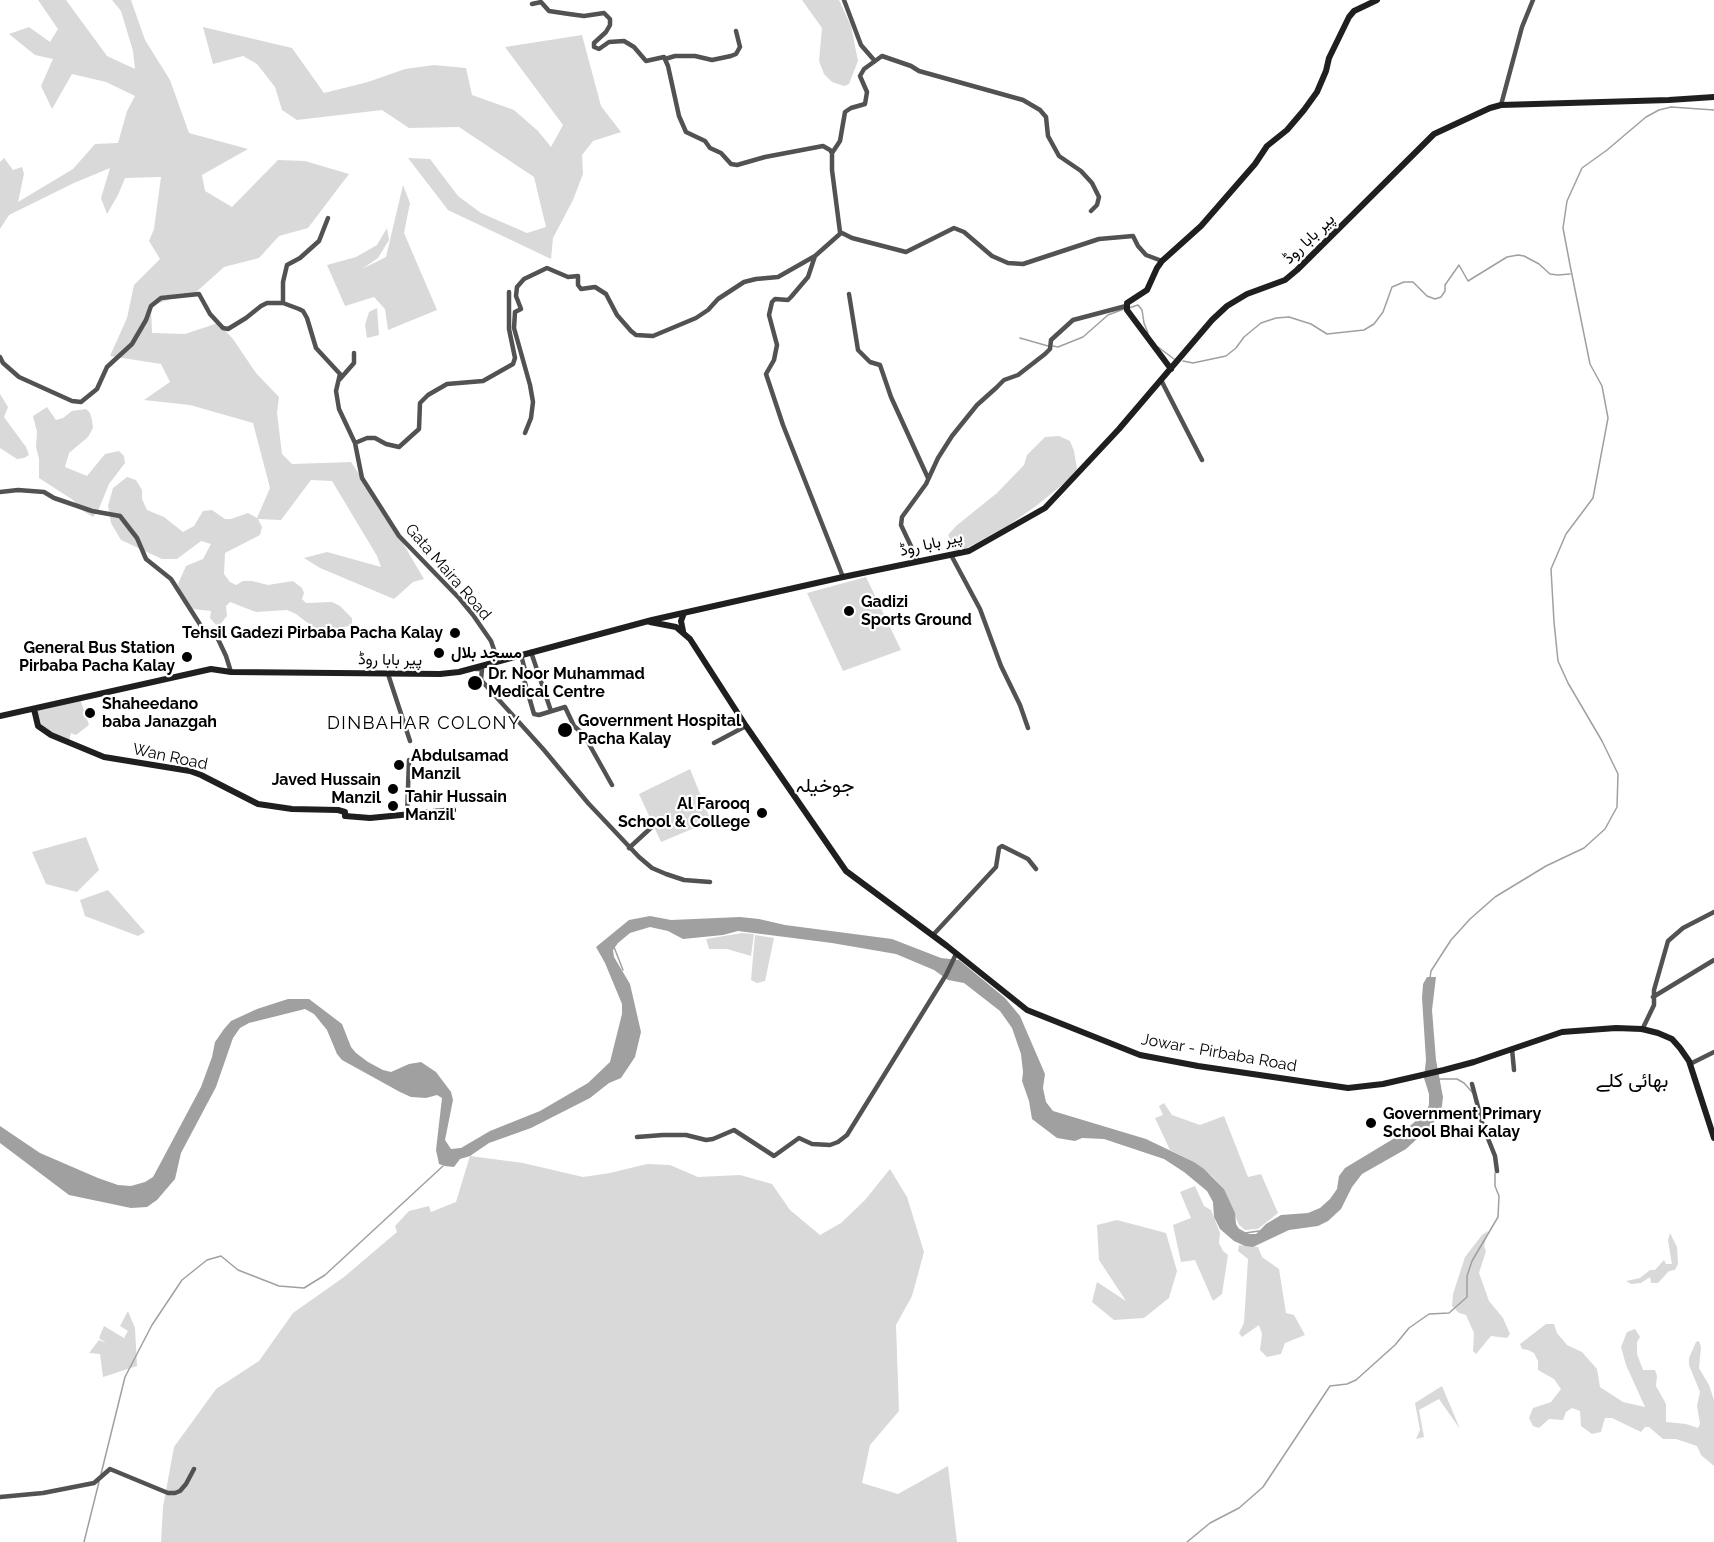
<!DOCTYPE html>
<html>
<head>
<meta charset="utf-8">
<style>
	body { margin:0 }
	canvas { display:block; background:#fff }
</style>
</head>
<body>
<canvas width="1714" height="1542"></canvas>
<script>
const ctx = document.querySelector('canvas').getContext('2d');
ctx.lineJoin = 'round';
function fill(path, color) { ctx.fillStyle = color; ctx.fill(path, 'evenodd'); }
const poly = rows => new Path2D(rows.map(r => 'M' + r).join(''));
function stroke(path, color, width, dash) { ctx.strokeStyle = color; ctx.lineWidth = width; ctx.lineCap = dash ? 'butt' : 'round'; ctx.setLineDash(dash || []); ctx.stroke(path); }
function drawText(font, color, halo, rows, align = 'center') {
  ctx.font = font + ' Raleway,Vazirmatn,sans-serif'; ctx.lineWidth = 4.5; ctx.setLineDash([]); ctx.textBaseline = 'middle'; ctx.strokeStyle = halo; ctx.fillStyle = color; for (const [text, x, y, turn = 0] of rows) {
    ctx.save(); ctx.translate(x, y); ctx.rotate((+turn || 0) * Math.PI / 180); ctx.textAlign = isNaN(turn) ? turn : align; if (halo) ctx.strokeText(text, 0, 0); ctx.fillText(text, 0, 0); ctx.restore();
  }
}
const green = poly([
	[38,0,66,0,107,56,135,69,133,51,121,11,112,0,131,0,145,40,170,80,189,133,248,149,202,175,205,191,232,207,278,160,305,161,349,174,308,228,279,236,259,258,224,267,194,294,179,296,151,306,152,333,185,334,218,323,233,339,256,373,279,397,277,413,282,454,292,464,351,462,388,518,424,579,413,582,394,599,320,568,304,558,327,552,381,567,377,556,332,481,311,480,281,520,258,519,262,527,260,535,225,553,224,574,230,582,236,585,243,581,252,581,268,585,293,581,302,588,304,593,302,599,306,603,332,602,340,606,352,618,352,625,321,633,296,614,287,610,256,612,230,602,226,606,227,616,218,627,210,618,211,611,193,609,182,596,178,584,186,566,203,559,211,544,201,541,177,559,162,559,121,540,111,523,108,506,113,488,127,477,136,480,142,490,142,499,147,510,164,517,183,532,194,526,203,511,212,510,225,519,231,519,248,513,257,518,270,488,253,423,190,405,144,400,170,382,161,364,110,356,127,318,134,285,160,259,149,241,154,229,161,177,125,178,118,195,107,214,101,198,110,168,74,183,9,215,0,229,0,162,4,158,13,170,22,167,24,174,18,202,73,169,95,144,118,143,127,111,135,96,106,82,72,74,52,109,41,86,53,59,35,55,9,34,29,27,50,42,58,29],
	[802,0,839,0,851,26,858,61,849,84,844,86,832,82,824,74,819,61,822,28],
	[203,27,292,48,324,93,368,82,405,69,434,65,466,68,472,95,514,110,538,131,551,147,563,125,505,47,582,35,601,106,621,132,593,141,582,155,583,174,573,200,553,238,551,259,448,210,408,158,430,159,458,196,481,213,527,233,546,227,534,177,459,127,409,128,382,110,297,120,282,110,275,87,257,64,243,56,213,64],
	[403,185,410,203,404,233,437,310,388,330,385,309,374,297,345,306,327,265,356,257,377,245,387,228,389,240,378,258,362,269,386,257],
	[377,308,379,335,367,338,365,325,369,312],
	[0,394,8,407,4,417,26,447,29,455,24,458,17,459,0,448],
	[47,407,56,420,63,418,72,411,86,409,90,413,92,420,93,428,88,437,69,453,65,467,87,476,105,454,119,451,124,456,125,463,109,484,98,511,93,517,83,511,73,500,39,478,39,459,36,447,37,432,33,416],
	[1059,436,1070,441,1074,451,1077,469,1067,481,1036,506,1006,527,967,548,955,550,948,535,956,526,997,493,1024,465,1027,455,1045,437],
	[866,577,901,650,843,671,807,593],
	[80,699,89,725,76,735,71,733,69,741,42,730,34,709],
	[690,769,711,821,661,842,639,794],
	[86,837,99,870,77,892,46,884,32,852],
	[108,890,145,932,138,936,85,916,80,900],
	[742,933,754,934,751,956,727,949,709,949,706,939],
	[755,935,774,938,765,981,757,983,751,980],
	[1164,1103,1172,1115,1200,1125,1224,1116,1248,1177,1261,1174,1278,1213,1258,1229,1245,1230,1239,1225,1224,1189,1213,1177,1194,1162,1170,1150,1155,1118,1163,1115,1159,1106],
	[470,1156,523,1163,583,1177,610,1173,647,1164,670,1165,698,1177,740,1175,772,1184,790,1210,820,1235,841,1223,865,1200,890,1169,907,1197,924,1252,912,1296,896,1325,899,1411,870,1445,862,1483,898,1494,948,1466,957,1542,161,1542,163,1507,174,1447,216,1389,259,1361,293,1313,344,1277,397,1232,395,1226,409,1211,429,1206,431,1212,456,1202],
	[1195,1186,1204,1206,1211,1210,1220,1233,1219,1243,1223,1251,1228,1255,1222,1294,1213,1301,1195,1260,1181,1262,1173,1225,1191,1218,1180,1192],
	[1117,1220,1166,1233,1177,1271,1169,1298,1144,1318,1114,1320,1092,1302,1097,1282,1126,1301,1099,1260,1097,1225],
	[1488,1231,1484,1246,1486,1251,1479,1273,1489,1301,1503,1318,1510,1334,1507,1338,1491,1336,1476,1354,1473,1351,1474,1333,1466,1315,1459,1313,1452,1306,1453,1294,1465,1257,1482,1235],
	[1670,1233,1677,1247,1678,1264,1675,1270,1669,1271,1658,1283,1651,1283,1650,1277,1641,1283,1631,1284,1626,1281,1640,1278,1650,1270,1655,1270,1664,1260,1666,1264,1672,1264,1668,1240],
	[1239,1245,1258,1247,1262,1257,1279,1269,1286,1313,1294,1315,1305,1335,1285,1343,1281,1354,1267,1357,1260,1350,1262,1334,1259,1325,1242,1337,1239,1333,1244,1323,1248,1259,1238,1251],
	[128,1311,135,1328,137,1366,103,1377,100,1354,89,1353,99,1340,106,1343,99,1338,104,1326,124,1338,128,1331,120,1326],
	[1546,1324,1554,1324,1557,1333,1567,1345,1582,1352,1597,1369,1600,1387,1623,1402,1645,1407,1626,1365,1621,1347,1627,1332,1635,1329,1640,1337,1637,1342,1637,1354,1643,1370,1655,1370,1657,1376,1656,1386,1666,1404,1666,1422,1686,1424,1698,1428,1700,1424,1697,1406,1700,1392,1689,1365,1689,1358,1696,1342,1699,1341,1701,1347,1699,1368,1709,1385,1714,1400,1714,1466,1701,1455,1697,1446,1676,1439,1663,1439,1649,1427,1645,1427,1641,1432,1612,1418,1605,1418,1601,1432,1592,1434,1581,1426,1580,1411,1572,1408,1566,1412,1563,1420,1549,1419,1539,1428,1533,1426,1529,1418,1533,1408,1551,1402,1561,1389,1554,1379,1538,1370,1538,1361,1534,1353,1528,1350,1522,1349,1520,1344],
	[1442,1386,1460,1429,1439,1399,1419,1410,1424,1437,1416,1439,1420,1430,1415,1403]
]);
const water = poly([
	[650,916,671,920,740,917,759,919,785,925,892,939,941,958,959,960,1005,998,1020,1016,1045,1074,1043,1088,1046,1102,1053,1111,1146,1139,1194,1162,1204,1169,1224,1189,1235,1213,1236,1224,1240,1231,1250,1234,1256,1234,1266,1224,1281,1215,1308,1213,1320,1208,1330,1199,1337,1189,1339,1176,1345,1168,1398,1136,1424,1114,1429,1105,1429,1094,1424,1078,1426,1060,1422,998,1423,984,1427,977,1436,977,1432,1010,1436,1060,1443,1097,1442,1106,1440,1113,1431,1126,1406,1149,1362,1174,1352,1187,1341,1209,1328,1221,1318,1226,1289,1230,1253,1247,1245,1246,1234,1241,1220,1229,1214,1217,1213,1202,1207,1191,1184,1172,1164,1159,1104,1139,1082,1138,1075,1141,1057,1138,1032,1119,1029,1101,1022,1081,1023,1072,1021,1054,1012,1028,1000,1011,964,983,948,980,934,970,896,954,832,943,738,931,723,935,683,939,668,931,650,927,630,933,618,943,613,950,614,957,630,984,641,1032,635,1057,621,1078,609,1083,590,1098,531,1128,489,1143,470,1156,460,1159,454,1167,445,1166,439,1164,436,1150,442,1098,437,1095,426,1098,411,1097,400,1092,342,1060,337,1054,327,1030,314,1014,305,1009,249,1023,240,1028,233,1038,216,1087,181,1153,175,1179,157,1200,147,1207,131,1208,69,1195,0,1143,0,1126,40,1153,98,1178,118,1185,131,1186,145,1182,153,1177,160,1164,201,1087,212,1057,215,1042,224,1029,231,1021,257,1009,288,999,309,999,342,1024,351,1047,356,1053,368,1062,383,1070,391,1072,409,1064,421,1062,436,1072,451,1092,453,1100,445,1140,451,1149,461,1148,490,1131,540,1111,588,1083,610,1062,622,1014,622,1004,605,963,596,947,629,920]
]);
const stream = poly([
	[1129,308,1138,305,1142,310,1144,323,1148,333],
	[1020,338,1048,346],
	[1053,346,1058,347,1083,337,1108,315,1124,309],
	[1158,347,1174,359],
	[1183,361,1193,363,1226,356,1236,348,1244,337,1261,323,1276,318,1289,317,1311,324,1327,334,1364,330,1374,324,1383,312,1392,287,1404,282,1413,282,1427,296,1435,299,1441,297,1445,291,1445,285,1459,265,1468,281,1507,257,1518,255,1524,256,1539,264,1550,274,1558,275,1570,274],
	[614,947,623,970],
	[1430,978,1431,971,1451,940,1470,919,1495,897,1546,866,1584,848,1605,829,1617,807,1618,774,1602,741,1568,683,1558,661,1554,622,1551,569,1566,534,1593,498,1608,418,1602,386,1590,364,1570,265,1563,228,1567,201,1582,168,1607,150,1646,117,1659,110,1671,107,1714,110],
	[1439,1079,1457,1079,1464,1083,1472,1092],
	[1238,1229,1245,1233,1259,1231],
	[101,1474,125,1377,152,1325,182,1280,207,1260,221,1256,238,1270,279,1286,304,1288,325,1275,443,1166],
	[84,1542,99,1482],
	[1187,1542,1210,1523,1239,1508,1263,1487,1330,1386,1347,1384,1356,1380,1395,1345,1409,1328,1429,1314,1449,1313,1467,1297,1467,1276,1472,1261,1498,1217,1499,1196,1495,1186,1495,1173]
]);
const street = poly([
	[844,0,861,45,874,60],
	[532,4,541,2,549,11,569,14,584,16,604,13,610,19,610,25,606,32,594,43,594,47,599,49,609,42,624,41,634,47,646,61,664,57,668,66,679,116,686,132,705,141,710,148,721,153,731,164,737,165,765,157,823,146,830,150,832,153,832,170,840,232,852,238,906,252,954,228,964,232,992,256,1008,263,1023,264,1099,239,1133,236,1138,246,1146,255,1162,261],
	[665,59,675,56,695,56,712,60,731,56,736,54,740,47,736,31],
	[1501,105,1522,27,1533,0],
	[832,153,840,141,845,112,851,108,865,104,867,92,860,76,864,69,882,56,911,66,919,71,1023,100,1040,110,1046,117,1048,136,1059,156,1081,171,1092,183,1099,197,1097,205,1091,211],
	[841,233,815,256,808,277,791,297,788,300,775,299,772,302,769,315,777,345,774,360,766,374,783,425,843,577],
	[849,294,858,350,870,362,880,365,891,397,928,478],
	[283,303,283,282,287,265,300,258,319,241,328,218],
	[0,357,3,363,19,377,72,401,81,402,97,389,107,367,132,344,146,320,151,306,161,298,199,294,210,314,223,328,228,329,246,318,261,306,267,303,283,303,299,309,303,311,307,318,316,348,340,374,336,391,339,409,355,443,362,478,399,536,459,598,473,615,491,641,498,661],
	[340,379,354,363,354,353],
	[1161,380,1202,460],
	[525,433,531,418,533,402,530,385,514,328,515,312,521,309,516,296,517,287,524,279,547,268,568,277,578,276,578,285,581,289,595,287,606,294,617,315,631,331,636,335,653,336,696,318,708,310,718,299,744,282,756,279,778,277,815,256],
	[355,443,367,438,375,438,386,444,399,447,419,429,420,403,428,395,447,384,483,381,513,364,515,358,509,329,509,292],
	[0,492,18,490,44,492,54,498,92,511,120,516,137,538,146,559,171,579,201,626,218,639,226,656,231,672],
	[951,555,980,609,1001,666,1020,705,1028,728],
	[918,561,901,525,902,517,926,484,938,458,952,436,977,405,996,388,1004,380,1018,375,1045,354,1050,349,1051,340,1073,320,1126,306],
	[531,652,551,711],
	[521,655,525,670,523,676,534,714,539,715,565,707,574,726,584,735,612,785],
	[476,669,482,669,481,680,544,750,588,803,639,857,652,868,666,874,684,880,710,882],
	[388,674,410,741],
	[714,743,746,726],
	[407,816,409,760],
	[629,848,654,825],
	[933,935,996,867,999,848,1002,846,1028,859,1036,869],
	[1653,997,1714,960],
	[1642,1030,1654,1005,1654,990,1668,941,1683,928,1714,912],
	[1512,1049,1514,1070],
	[1690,1064,1714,1052],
	[1472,1084,1483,1126,1495,1156,1497,1171],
	[637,1137,663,1135,686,1135,706,1140,713,1139,734,1130,774,1156,799,1138,812,1144,830,1145,838,1142,847,1135,946,975,956,954],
	[0,1497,43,1493,94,1483,110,1469,168,1493,175,1493,180,1491,186,1484,194,1469]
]);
const secondary = poly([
	[1171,369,1127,310,1127,303,1147,290,1157,268,1162,261,1201,226,1255,164,1267,146,1287,130,1304,110,1317,92,1326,71,1329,58,1349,17,1354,11,1377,0],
	[650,622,676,627,690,639,746,726,846,871,947,946,1027,1010,1140,1055,1198,1066,1348,1088,1383,1084,1444,1070,1474,1062,1562,1032,1616,1028,1642,1029,1658,1033,1672,1039,1680,1048,1689,1061,1714,1138],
	[683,631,681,621,684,613],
	[34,709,38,726,51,735,104,757,190,771,201,775,258,804,292,809,338,810,345,812,345,816,370,818,453,810],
	[0,716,211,669,231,672,440,674,459,672,652,620,843,577,969,551,1045,508,1119,429,1212,320,1227,306,1247,294,1285,280,1297,270,1434,134,1490,108,1501,105,1669,100,1714,97]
]);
const markers = [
	[849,611,6,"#000"],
	[455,633,6,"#000"],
	[439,653,6,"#000"],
	[187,657,6,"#000"],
	[475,683,8,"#000"],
	[90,713,6,"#000"],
	[565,730,8,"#000"],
	[399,765,6,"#000"],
	[393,789,6,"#000"],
	[393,806,6,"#000"],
	[762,813,6,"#000"],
	[1371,1123,6,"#000"]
];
const streetNames = [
	["پیر بابا روڈ",1309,239,-44],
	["پیر بابا روڈ",931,544,-13],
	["Gata Maira Road",448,572,49],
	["پیر بابا روڈ",390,660,1],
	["Wan Road",170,757,12],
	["Jowar - Pirbaba Road",1219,1053,10]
];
const poiNames = [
	["Gadizi",861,602],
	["Sports Ground",861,620],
	["Tehsil Gadezi Pirbaba Pacha Kalay",443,633,"right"],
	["General Bus Station",175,648,"right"],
	["Pirbaba Pacha Kalay",175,666,"right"],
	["مسجد بلال",451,653],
	["Dr. Noor Muhammad",488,674],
	["Medical Centre",488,692],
	["Shaheedano",102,704],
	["baba Janazgah",102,722],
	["Government Hospital",578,721],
	["Pacha Kalay",578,739],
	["Abdulsamad",411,756],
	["Manzil",411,774],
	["Javed Hussain",381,780,"right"],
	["Manzil",381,798,"right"],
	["Tahir Hussain",405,797],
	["Manzil",405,815],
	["Al Farooq",750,804,"right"],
	["School & College",750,822,"right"],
	["Government Primary",1383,1114],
	["School Bhai Kalay",1383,1132]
];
const neighbourhoodNames = [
	["DINBAHAR COLONY",424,724]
];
const quarterNames = [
	["جوخیلہ",825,786],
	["بھائی كلے",1632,1081]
];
fill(green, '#d9d9d9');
fill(water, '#a0a0a0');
stroke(stream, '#a0a0a0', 1.5);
stroke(street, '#525252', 4.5);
stroke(secondary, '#1f1f1f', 6);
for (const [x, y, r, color] of markers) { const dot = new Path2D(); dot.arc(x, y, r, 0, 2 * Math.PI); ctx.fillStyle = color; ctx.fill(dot); stroke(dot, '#fff', 2); }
drawText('16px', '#000', '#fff', streetNames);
drawText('bold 16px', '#000', '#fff', poiNames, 'left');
ctx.letterSpacing = '1.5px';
drawText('18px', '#000', '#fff', neighbourhoodNames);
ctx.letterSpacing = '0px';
drawText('20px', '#000', '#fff', quarterNames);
</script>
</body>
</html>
